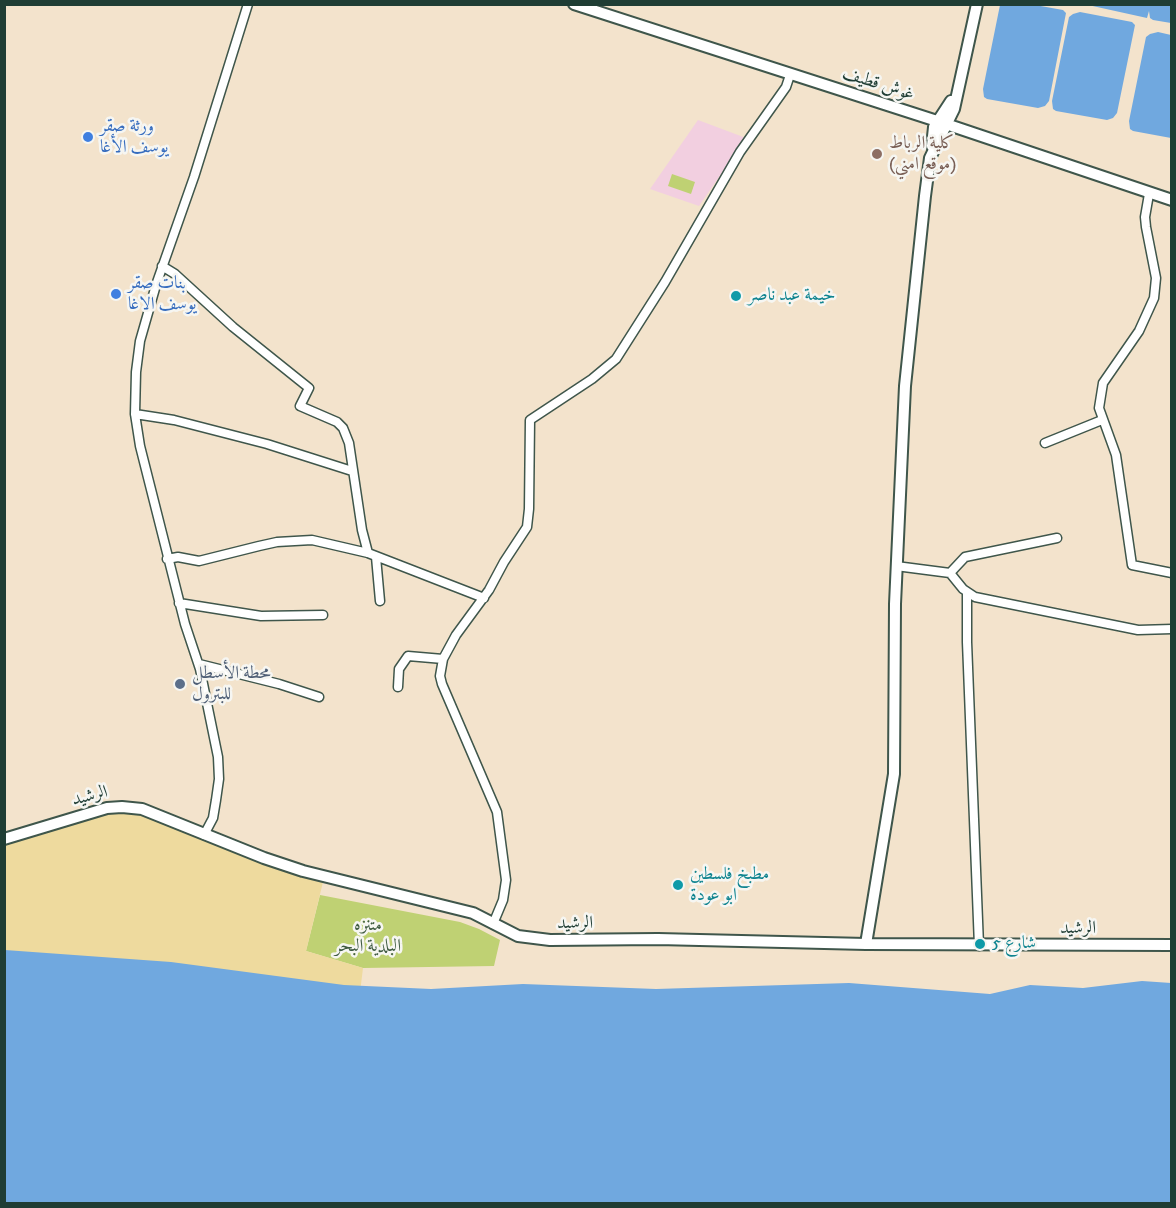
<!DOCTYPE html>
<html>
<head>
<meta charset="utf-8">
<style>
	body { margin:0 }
	#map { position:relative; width:1176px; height:1208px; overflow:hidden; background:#f3e3cc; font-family:"IM FELL DW Pica",serif }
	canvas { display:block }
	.frame { position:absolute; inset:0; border:6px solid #1f3d34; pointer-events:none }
</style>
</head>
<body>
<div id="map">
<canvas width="1176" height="1208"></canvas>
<div class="frame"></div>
</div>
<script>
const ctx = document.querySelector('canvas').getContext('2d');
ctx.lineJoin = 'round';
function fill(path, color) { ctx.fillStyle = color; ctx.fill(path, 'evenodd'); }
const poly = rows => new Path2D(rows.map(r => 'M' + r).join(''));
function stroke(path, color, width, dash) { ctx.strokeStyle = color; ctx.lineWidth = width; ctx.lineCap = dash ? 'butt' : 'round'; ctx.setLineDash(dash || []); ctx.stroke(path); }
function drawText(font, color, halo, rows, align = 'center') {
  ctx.font = font + ' "IM FELL DW Pica",Amiri,serif'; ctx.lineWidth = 5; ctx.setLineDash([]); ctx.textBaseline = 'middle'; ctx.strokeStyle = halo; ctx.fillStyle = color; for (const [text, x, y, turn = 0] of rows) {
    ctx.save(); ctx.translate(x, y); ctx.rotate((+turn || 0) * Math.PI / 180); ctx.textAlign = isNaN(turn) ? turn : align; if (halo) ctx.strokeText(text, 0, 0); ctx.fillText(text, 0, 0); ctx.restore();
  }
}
const built = poly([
	[698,120,746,138,699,206,650,189]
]);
const green = poly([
	[672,174,695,182,691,194,668,186],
	[320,895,460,922,479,929,500,940,494,966,363,968,306,951]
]);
const sand = poly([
	[113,811,140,813,274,866,323,882,306,951,363,968,359,1001,38,953,5,952,5,842]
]);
const water = poly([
	[1000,5,1035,5,1063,10,1066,13,1049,101,1045,106,1038,108,987,99,984,97,983,89],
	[1088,5,1171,5,1171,23,1153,20,1150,18,1149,11,1147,18],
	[1080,12,1132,22,1135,25,1117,113,1113,118,1107,120,1056,111,1053,109,1052,101,1069,17,1073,14],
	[1158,32,1171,35,1171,138,1133,131,1130,129,1129,121,1146,37,1150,34],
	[5,950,171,962,344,985,431,989,523,984,656,989,849,983,990,994,1030,985,1083,988,1142,981,1171,983,1171,1203,5,1203]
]);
const minor = poly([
	[1149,194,1145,217,1146,227,1156,278,1154,298,1139,331,1103,383,1099,408,1116,455,1132,565,1172,573],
	[162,266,175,274,233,327,309,388,300,406,337,422,343,428,349,443,362,530,368,553],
	[135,414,174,420,267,444,352,471],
	[1045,443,1102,420],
	[376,557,380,601],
	[167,559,178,557,199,561,259,546,277,542,312,540,368,553,484,598],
	[896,566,950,573,963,589,975,597,1138,630,1172,629],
	[950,573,965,557,1057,538],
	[967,593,967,642,979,946],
	[179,603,261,616,323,615],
	[199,664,279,684,319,697],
	[398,687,399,669,408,656,443,659],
	[204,835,213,818,216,800,219,779,218,757,200,669,185,624,140,446,135,414,136,372,140,341,156,285,194,177,248,4],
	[493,924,503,900,506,880,497,812,442,684,440,676,443,659,456,635,489,590,504,562,527,527,529,509,530,420,592,379,616,359,665,282,740,152,786,87,790,75]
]);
const major = poly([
	[574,4,937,121,1172,200],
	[932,146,934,127,951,101],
	[4,839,107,808,122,807,142,809,264,858,303,871,473,913,518,936,550,940,658,939,866,944,1172,945],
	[866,944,894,774,895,604,905,386,925,196,930,158,954,109,977,4]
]);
const markers = [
	[88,137,6,"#3f7fe0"],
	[877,154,6,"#8d6e63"],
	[116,294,6,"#3f7fe0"],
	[736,296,6,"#0f9aa8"],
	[180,684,6,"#5c6f8a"],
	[678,885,6,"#0f9aa8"],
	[980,944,6,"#0f9aa8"]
];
const streetNames = [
	["غوش قطيف",878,85,18],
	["الرشيد",90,797,-14],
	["الرشيد",575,924],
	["الرشيد",1078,929]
];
const shopNames = [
	["ورثة صقر",100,127],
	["يوسف الأغا",100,148],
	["بنات صقر",128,284],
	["يوسف الاغا",128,305]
];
const educationNames = [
	["كلية الرباط",889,144],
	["(موقع امني)",889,165]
];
const cultureNames = [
	["خيمة عبد ناصر",748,296],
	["مطبخ فلسطين",690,875],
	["ابو عودة",690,896],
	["شارع 5",992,944]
];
const serviceNames = [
	["محطة الأسطل",192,674],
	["للبترول",192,695]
];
const parkNames = [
	["متنزه",368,926],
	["البلدية البحر",368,947]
];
fill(built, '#f2cfe0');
fill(green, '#bfd173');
fill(sand, '#eeda9e');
fill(water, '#70a8df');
stroke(minor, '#3f564b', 11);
stroke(major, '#3f564b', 14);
stroke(minor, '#fff', 8);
stroke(major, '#fff', 10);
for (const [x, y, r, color] of markers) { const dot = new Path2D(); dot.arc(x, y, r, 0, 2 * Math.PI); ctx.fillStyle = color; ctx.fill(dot); stroke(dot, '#f6f6f2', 2); }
drawText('18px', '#1f3d34', '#f6f6f2', streetNames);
drawText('18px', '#366cbe', '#f6f6f2', shopNames, 'left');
drawText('18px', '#785e54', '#f6f6f2', educationNames, 'left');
drawText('18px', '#0d838f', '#f6f6f2', cultureNames, 'left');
drawText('18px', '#4e5e75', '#f6f6f2', serviceNames, 'left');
drawText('18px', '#3f5b41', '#f6f6f2', parkNames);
</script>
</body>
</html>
